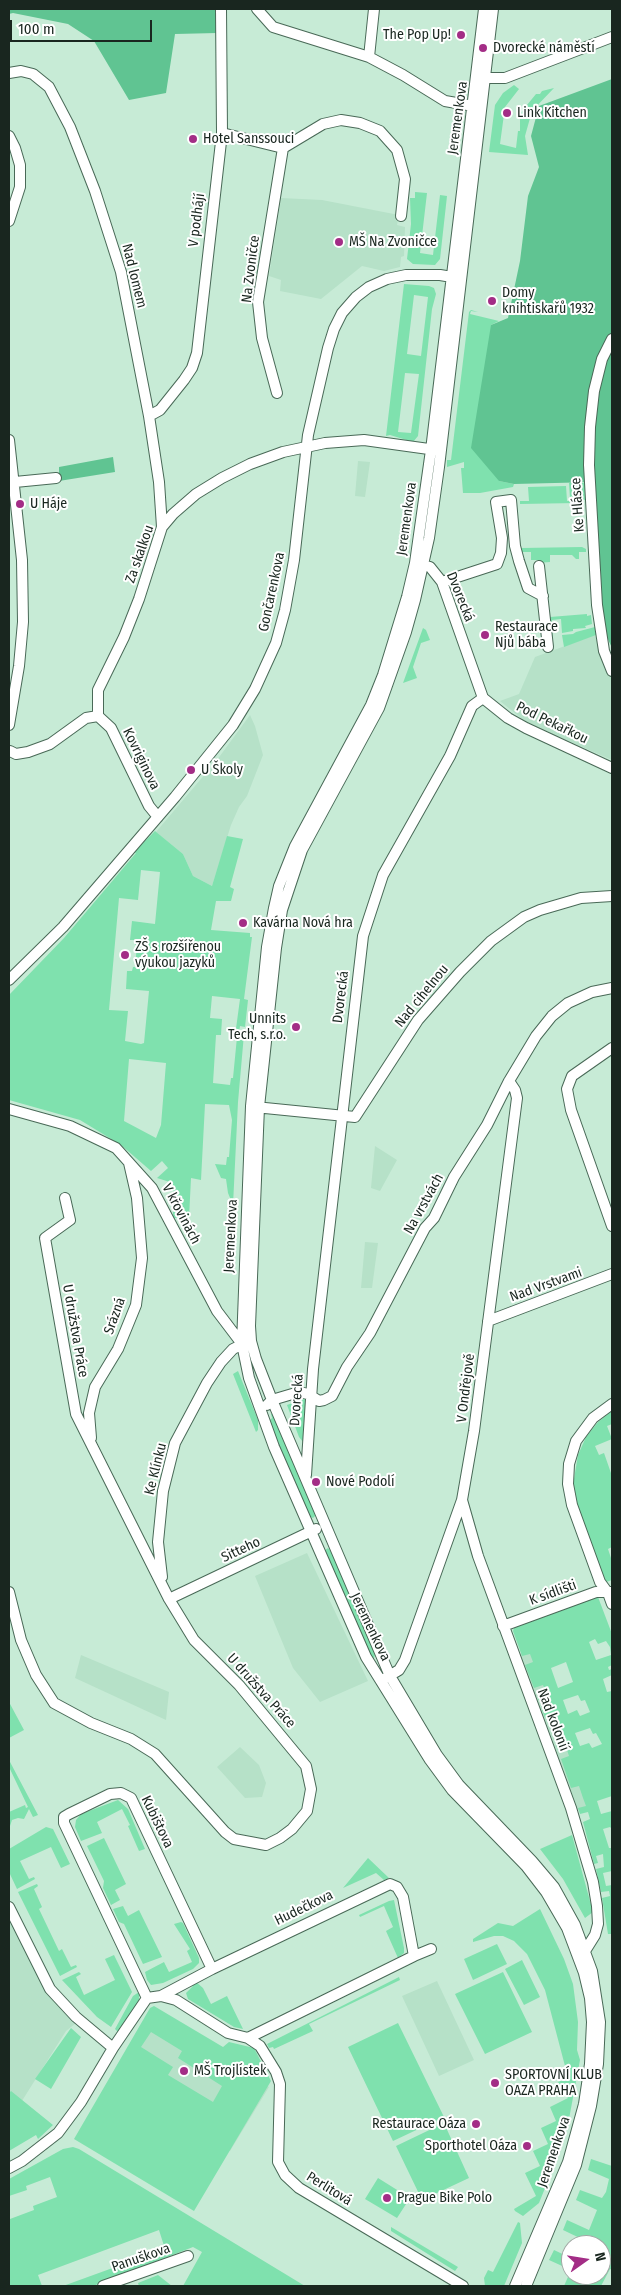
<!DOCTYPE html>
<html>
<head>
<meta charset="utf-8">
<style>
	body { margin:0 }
	#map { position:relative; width:621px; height:2295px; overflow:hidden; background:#c7ebd6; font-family:"Fira Sans Condensed",sans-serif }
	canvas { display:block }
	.frame { position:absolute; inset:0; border:10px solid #19261f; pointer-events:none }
	.north { position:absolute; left:561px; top:2235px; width:50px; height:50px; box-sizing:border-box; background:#fff; border:1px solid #a3a8a5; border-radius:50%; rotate:77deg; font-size:14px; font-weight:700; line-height:20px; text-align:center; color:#19261f }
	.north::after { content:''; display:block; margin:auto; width:18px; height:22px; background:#a32d86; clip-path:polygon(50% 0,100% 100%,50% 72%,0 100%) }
	.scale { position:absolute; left:10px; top:20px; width:142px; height:22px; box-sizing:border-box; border:2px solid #19261f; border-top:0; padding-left:6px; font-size:15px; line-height:18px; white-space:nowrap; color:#19261f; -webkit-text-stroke:4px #fff; paint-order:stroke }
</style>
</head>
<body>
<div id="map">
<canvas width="621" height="2295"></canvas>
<div class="frame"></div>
<div class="north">N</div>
<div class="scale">100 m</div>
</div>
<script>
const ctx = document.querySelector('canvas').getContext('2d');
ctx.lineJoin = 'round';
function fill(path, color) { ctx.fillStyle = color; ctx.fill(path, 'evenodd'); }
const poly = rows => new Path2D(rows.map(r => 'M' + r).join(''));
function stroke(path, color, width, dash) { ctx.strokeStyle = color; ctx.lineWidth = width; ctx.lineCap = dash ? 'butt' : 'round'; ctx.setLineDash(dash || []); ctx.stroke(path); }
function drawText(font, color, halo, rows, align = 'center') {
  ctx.font = font + ' "Fira Sans Condensed",sans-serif'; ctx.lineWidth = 4; ctx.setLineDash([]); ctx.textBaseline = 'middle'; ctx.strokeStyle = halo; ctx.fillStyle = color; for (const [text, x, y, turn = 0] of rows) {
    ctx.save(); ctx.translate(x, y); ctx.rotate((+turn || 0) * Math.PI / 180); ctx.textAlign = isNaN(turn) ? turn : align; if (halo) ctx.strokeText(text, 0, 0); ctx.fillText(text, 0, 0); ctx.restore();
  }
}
const built = poly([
	[281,198,322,200,399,215,397,225,405,227,404,256,401,257,400,267,384,271,362,266,321,299,280,291,281,280,269,276],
	[358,461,370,462,365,497,355,496],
	[595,635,605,664,612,678,612,760,527,723,500,701,519,694,535,657],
	[250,715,255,726,263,755,247,796,239,807,231,825,212,886,193,876,183,854,156,832,217,760],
	[375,1146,397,1160,380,1191,371,1188],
	[365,1242,378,1243,372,1288,361,1288],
	[307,1553,368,1681,320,1702,293,1668,255,1576],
	[532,1650,588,1807,576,1811,518,1655],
	[81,1655,169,1692,166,1720,75,1678],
	[240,1747,259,1765,266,1783,262,1797,245,1798,217,1767],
	[9,1916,76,2023,66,2031,20,2104,9,2090],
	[437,1981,474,2060,439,2076,402,1996],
	[149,2015,269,2087,230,2151,110,2079]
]);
const green = poly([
	[514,85,519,89,505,107,500,144,516,148,518,131,520,131,520,113,528,106,527,105,536,94,540,94,542,91,554,88,532,111,525,136,528,155,489,152,495,105,503,93],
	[415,192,427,193,420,253,433,255,440,195,447,196,440,259,435,265,413,264,407,259,411,224,410,198,415,198],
	[404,284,429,286,434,288,436,294,432,309,418,436,413,442,390,435,386,436],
	[414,295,428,297,421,356,407,354],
	[405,373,419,374,411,433,398,432],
	[471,310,478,312,471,311,470,314,499,321,491,325,499,481,514,484,513,487,480,493,463,493,461,468,464,468,464,462,447,467,447,460,451,460,469,312],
	[569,483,585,483,585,500,581,500,580,498,570,498],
	[566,486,567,501,577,500,577,503,520,504,520,501,529,501,528,487],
	[582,547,586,549,586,552,579,552,579,559,576,559,572,555,550,555,550,562,538,563,538,560,531,560,531,552,522,552,522,548],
	[587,614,587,616,591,615,592,624,585,626,586,628,573,629,573,631,562,633,561,619,552,620,553,650,550,617],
	[595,627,596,635,564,647,562,635,573,634,576,632],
	[423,628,426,630,430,640,421,643,413,667,417,678,403,683],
	[155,831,183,854,193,876,212,886,227,836,243,839,230,887,234,889,231,901,216,901,211,930,250,933,250,937,252,937,244,999,248,1000,245,1027,240,1026,239,1033,244,1034,238,1102,233,1205,228,1193,226,1179,221,1178,215,1164,226,1165,227,1157,229,1157,232,1120,229,1105,205,1104,201,1180,191,1178,189,1218,173,1218,173,1183,157,1178,168,1168,162,1161,151,1171,121,1145,80,1120,9,1100,9,995,64,938,136,853,134,852],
	[141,870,160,872,155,924,132,921,130,940,135,940,135,945,137,945,135,967,133,967,132,971,127,971,126,989,149,991,144,1043,141,1044,125,1041,128,1011,109,1010,119,898,138,900],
	[212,996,240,999,235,1036,237,1037,233,1078,231,1078,230,1085,213,1083,216,1035,221,1035,222,1019,210,1018],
	[129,1059,166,1063,161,1125,156,1138,124,1121],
	[238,1371,258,1420,258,1430,256,1432,233,1374],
	[304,1399,306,1400,303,1442,299,1437,287,1405],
	[612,1411,612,1424,607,1426,612,1439,595,1446,599,1455,604,1453,612,1476,611,1485,612,1547,608,1549,612,1561,612,1580,606,1582,577,1507,573,1485,578,1455,586,1437,598,1422],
	[271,1414,274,1414,316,1515,313,1518,309,1516,269,1421,272,1418],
	[328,1548,331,1551,375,1655,374,1658,371,1657,324,1551],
	[598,1597,612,1634,612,1665,608,1667,609,1670,612,1669,612,1675,603,1679,607,1692,612,1691,612,1796,597,1801,601,1814,612,1811,612,1829,610,1827,603,1829,609,1848,612,1848,612,1871,603,1873,606,1886,612,1885,612,1934,608,1934,602,1898,610,1896,609,1891,601,1892,596,1869,604,1867,603,1854,596,1856,598,1863,594,1864,583,1822,590,1819,588,1812,580,1814,578,1808,586,1806,583,1798,579,1786,571,1788,561,1759,569,1756,566,1747,558,1750,556,1745,564,1741,554,1715,545,1718,542,1710,551,1706,547,1696,538,1700,538,1698,547,1694,545,1690,543,1685,534,1688,525,1665,533,1662,530,1654,522,1656,513,1631,514,1628],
	[595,1639,598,1644,606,1641,610,1647,611,1655,596,1660,589,1642],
	[566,1662,573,1682,558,1688,551,1668],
	[578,1695,581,1701,585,1700,590,1712,580,1716,577,1710,568,1714,563,1700],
	[590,1728,593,1734,596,1733,602,1744,592,1748,589,1743,580,1746,575,1733],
	[9,1702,24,1730,9,1738],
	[9,1760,38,1815,33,1817,29,1809,24,1819,18,1818,12,1820,10,1826,9,1812,25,1805,26,1808,28,1807,9,1767],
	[118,1800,128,1809,145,1849,139,1851,128,1826,130,1825,122,1809,97,1822,102,1833,81,1841,75,1827,76,1820,81,1814],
	[46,1827,53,1829,70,1864,61,1868,51,1847,20,1861,29,1879,34,1877,35,1879,17,1889,9,1872,9,1849],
	[572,1835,593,1912,585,1918,563,1879,540,1849],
	[104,1838,126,1884,115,1890,120,1900,111,1905,103,1888,104,1881,87,1846],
	[368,1858,389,1878,384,1880,376,1873,343,1888],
	[37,1884,38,1886,34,1889,42,1907,39,1909,59,1951,62,1949,71,1967,76,1965,77,1967,60,1976,18,1892],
	[394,1900,404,1948,404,1953,398,1958,386,1931,393,1927,384,1906,360,1917,359,1915,389,1901],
	[123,1906,128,1916,139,1910,162,1957,143,1964,124,1924,119,1922,113,1909],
	[540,1909,564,1959,573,1984,578,2022,577,2050,580,2060,569,2119,558,2156,539,2203,523,2216,515,2211,514,2209,536,2196,525,2173,540,2166,533,2151,548,2144,541,2128,556,2121,550,2107,568,2098,558,2082,565,2079,565,2066,545,1990,527,1954,514,1941,503,1936,494,1936,473,1942,473,1939,498,1923,513,1926],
	[181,1922,183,1923,199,1958,199,1963,193,1969,163,1983,151,1985,147,1980,145,1972,164,1962,169,1972,192,1962,187,1951,190,1949,174,1924],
	[497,1944,507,1964,473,1980,464,1959],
	[114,1955,132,1992,111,2027,97,2017,62,1980,79,1972,81,1974,76,1977,84,1995,115,1980,105,1959],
	[522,1960,540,1997,524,2005,505,1969],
	[503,1972,532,2032,485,2054,455,1994],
	[399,1977,400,1980,309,2024,313,2031,274,2049,273,2047,269,2048,267,2044],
	[195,1981,203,1988,211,2004,227,1996,243,2029,234,2027,188,1999,186,1993,193,1986,191,1983],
	[139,1992,139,2000,119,2033,115,2029,133,1996],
	[154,2006,223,2047,229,2042,254,2048,271,2081,194,2211,74,2139,150,2008],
	[151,2032,182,2051,178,2058,222,2086,213,2102,168,2075,173,2067,141,2047],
	[398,2023,444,2117,393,2141,348,2047],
	[71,2028,81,2037,51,2089,35,2079],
	[11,2091,53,2125,38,2139,36,2135,9,2151,9,2093],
	[444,2123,469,2178,422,2200,396,2146],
	[73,2147,79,2149,305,2286,139,2286,138,2283,158,2275,172,2286,183,2286,202,2252,193,2247,93,2286,63,2286,165,2249,159,2230,38,2275,42,2286,9,2286,9,2217,10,2219,34,2210,33,2206,57,2197,50,2177,26,2186,27,2190,9,2196,9,2179,63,2149],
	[591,2159,612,2166,612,2270,610,2269,601,2286,564,2286,571,2270,549,2260,554,2250,571,2258,571,2275,602,2275,605,2270,601,2268,601,2245,582,2245,584,2240,563,2230,567,2220,589,2230,597,2210,576,2200,580,2190,602,2198,606,2192,609,2179,588,2170],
	[378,2178,410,2198,397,2218,365,2199],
	[518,2222,520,2223,522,2243,504,2286,485,2286,484,2278,488,2270,493,2272],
	[391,2227,458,2267,455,2271,391,2231]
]);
const forest = poly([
	[9,9,218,9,217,33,175,34,166,93,129,100,94,41,68,24,13,13,9,14],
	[612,79,612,648,607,637,601,603,595,482,514,484,499,481,471,448,491,325,508,318,520,261,528,196,539,167,531,136,539,106],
	[113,457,115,472,59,481,59,467]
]);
const minor = poly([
	[257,9,273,27,369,57,403,75,445,101,479,107],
	[484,9,431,450,415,563,407,597,383,675,371,705,295,846,279,886,274,908,267,947,251,1106,242,1344,249,1378,274,1447,366,1657,430,1760,452,1790,526,1866,546,1892,567,1928,584,1973,590,1998,592,2022,590,2064,584,2104,568,2162,515,2286],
	[493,9,439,467,429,538,415,600,406,632,379,708,302,850,282,910,276,948,259,1107,250,1326,251,1341,256,1359,272,1400,390,1676,437,1755,459,1785,532,1861,554,1887,575,1925,592,1971,600,2022,598,2064,591,2106,576,2165,526,2286],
	[369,57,374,9],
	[9,73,21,71,33,74,49,87,70,127,95,191,121,272,149,416,159,482,162,527],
	[479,78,505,78,612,37],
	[222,133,283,148,258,302,262,338,277,393],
	[9,136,15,148,20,165,20,187,9,221],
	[283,148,323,124,341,120,360,123,380,131,397,150,405,179,401,216],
	[612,339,602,359,594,391,590,427,589,465,597,605,604,651,612,671],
	[149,416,160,410,184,380,192,368,197,353,222,133,221,9],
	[9,440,22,560,23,622,19,666,9,725],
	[15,482,56,478],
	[419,564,430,567,442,582,483,698,508,718,526,728,612,768],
	[539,566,548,647],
	[442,582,497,564,501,553,502,538,496,502,511,500,515,546,519,561,528,588,543,596],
	[98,716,98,690,124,637,139,599,162,527,173,514,196,494,222,478,250,464,283,452,325,443,364,440,436,450],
	[98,716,111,728,149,806,158,817],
	[10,751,16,754,28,752,50,744,86,718,98,716],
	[9,980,63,927,175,797,233,725,255,689,276,643,285,610,294,560,308,435,328,348,334,329,342,313,356,297,369,287,387,279,406,275,440,275,458,278],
	[612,1048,572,1076,567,1089,571,1110,612,1226],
	[255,1107,355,1117,418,1020,460,972,491,941,524,917,540,910,581,898,612,896],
	[9,1109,70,1126,116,1148,152,1188,217,1311,242,1344],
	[488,1321,612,1274],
	[612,1404,593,1418,576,1441,569,1464,568,1484,572,1505,600,1582,608,1593,612,1604],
	[267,1405,272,1400,299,1392,308,1394,319,1401,324,1400,332,1396,347,1367,370,1333,425,1228,434,1218,454,1177,487,1125,509,1081,536,1036,552,1016,568,1003,592,992,612,988],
	[91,1438,89,1413,95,1387,118,1349,136,1305,142,1258,137,1198,129,1163],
	[306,1475,313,1369,363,936,383,875,450,756,472,706,483,698],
	[462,1500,478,1556,571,1808,593,1882,597,1906,598,1924,595,1935,585,1951,583,1951],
	[162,1577,158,1542,163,1491,175,1443,207,1383,221,1362,233,1349,247,1342],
	[9,1592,21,1640,36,1675,54,1703,91,1723,131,1739,155,1754,225,1832,234,1839,266,1845,280,1838,292,1829,307,1811,311,1789,306,1766,239,1685,194,1640,169,1599,76,1414,45,1238,70,1220,65,1198],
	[169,1599,316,1529],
	[503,1626,596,1592,611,1592],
	[384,1679,399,1670,405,1660,462,1500,474,1431,517,1098,515,1090,509,1081],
	[9,1907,50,1989,76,2017,113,2048],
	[414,1956,431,1949],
	[147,1998,64,1823,64,1817,69,1814,110,1794,121,1793,131,1798,212,1969],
	[248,2038,260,2046,276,2072,280,2084,278,2162,285,2175,299,2188,463,2286],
	[9,2168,22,2161,58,2133,81,2102,113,2048,147,1998,161,1996,176,2000,228,2033,248,2038,414,1956,403,1897,397,1887,390,1884,212,1969,161,1996],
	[103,2286,188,2256]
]);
const markers = [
	[461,35,5,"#a32d86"],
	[483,48,5,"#a32d86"],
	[507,113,5,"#a32d86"],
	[193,139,5,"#a32d86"],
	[339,242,5,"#a32d86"],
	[492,301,5,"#a32d86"],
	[20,504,5,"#a32d86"],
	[485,635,5,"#a32d86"],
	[191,770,5,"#a32d86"],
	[243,923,5,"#a32d86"],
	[125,955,5,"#a32d86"],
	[296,1027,5,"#a32d86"],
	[316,1482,5,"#a32d86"],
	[184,2071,5,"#a32d86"],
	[495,2083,5,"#a32d86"],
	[476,2124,5,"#a32d86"],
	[527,2146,5,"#a32d86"],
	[387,2198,5,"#a32d86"]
];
const poiNames = [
	["The Pop Up!",451,35,"right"],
	["Dvorecké náměstí",493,48],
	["Link Kitchen",517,113],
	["Hotel Sanssouci",203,139],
	["MŠ Na Zvoničce",349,242],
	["Domy",502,293],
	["knihtiskařů 1932",502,309],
	["U Háje",30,504],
	["Restaurace",495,627],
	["Njů bába",495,643],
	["U Školy",201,770],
	["Kavárna Nová hra",253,923],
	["ZŠ s rozšířenou",135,947],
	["výukou jazyků",135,963],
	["Unnits",286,1019,"right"],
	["Tech, s.r.o.",286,1035,"right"],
	["Nové Podolí",326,1482],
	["MŠ Trojlístek",194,2071],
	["SPORTOVNÍ KLUB",505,2075],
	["OAZA PRAHA",505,2091],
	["Restaurace Oáza",466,2124,"right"],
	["Sporthotel Oáza",517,2146,"right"],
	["Prague Bike Polo",397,2198]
];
const streetNames = [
	["Jeremenkova",458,118,-82],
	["V podhájí",197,220,-83],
	["Na Zvoničce",251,269,-83],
	["Nad lomem",134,276,76],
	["Ke Hlásce",578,505,-94],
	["Jeremenkova",407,519,-82],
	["Za skalkou",140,554,-71],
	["Gončarenkova",272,592,-78],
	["Dvorecká",460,597,68],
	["Pod Pekařkou",552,723,26],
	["Kovriginova",141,759,64],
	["Nad cihelnou",422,996,-51],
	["Dvorecká",341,997,-83],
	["Na vrstvách",424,1204,-61],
	["V křovinách",181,1214,62],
	["Jeremenkova",231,1236,-87],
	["Nad Vrstvami",546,1285,-20],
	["Srázná",115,1316,-70],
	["U družstva Práce",75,1331,80],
	["V Ondřejově",466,1388,-83],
	["Dvorecká",297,1400,-86],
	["Ke Klínku",156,1469,-76],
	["Sitteho",241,1550,-25],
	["K sídlišti",553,1593,-20],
	["Jeremenkova",370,1627,64],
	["U družstva Práce",261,1691,48],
	["Nad kolonií",553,1720,69],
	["Kubištova",157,1822,64],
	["Hudečkova",304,1908,-26],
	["Jeremenkova",554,2152,-71],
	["Perlitová",329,2189,32],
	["Panuškova",141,2258,-19]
];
fill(built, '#b6e1c8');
fill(green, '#7fe1ae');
fill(forest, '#60c492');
stroke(minor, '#496957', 12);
stroke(minor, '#fff', 10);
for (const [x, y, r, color] of markers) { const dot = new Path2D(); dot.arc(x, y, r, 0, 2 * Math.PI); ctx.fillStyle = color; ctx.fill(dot); stroke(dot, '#fff', 2); }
drawText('14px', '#19261f', '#fff', poiNames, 'left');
drawText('14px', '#19261f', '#fff', streetNames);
</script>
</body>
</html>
